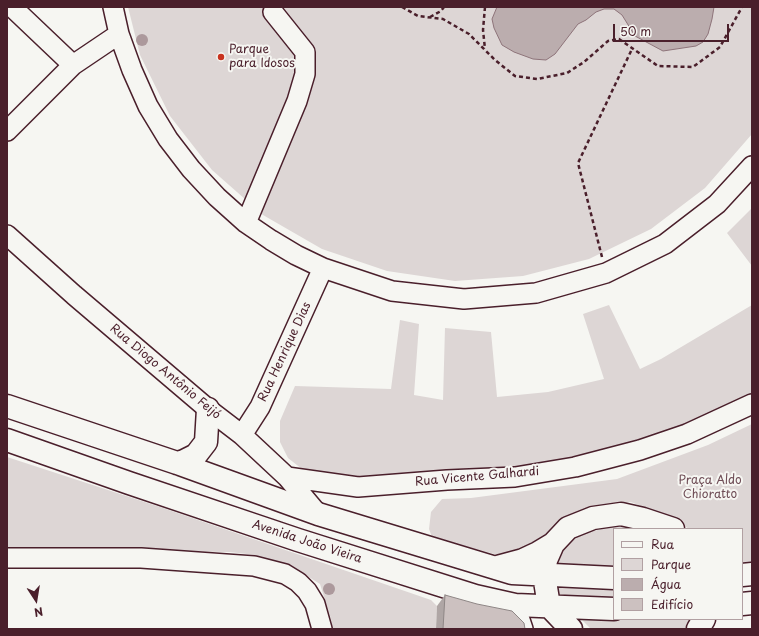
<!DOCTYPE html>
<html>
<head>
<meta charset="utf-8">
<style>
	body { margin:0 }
	#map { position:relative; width:759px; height:636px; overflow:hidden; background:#f6f6f2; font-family:"Playpen Sans",sans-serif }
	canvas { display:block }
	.frame { position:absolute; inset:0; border:8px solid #4a1f2b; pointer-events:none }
	.legend { position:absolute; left:613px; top:528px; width:130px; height:92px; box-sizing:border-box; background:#f6f6f2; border:1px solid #b1a0a2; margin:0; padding:5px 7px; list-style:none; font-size:12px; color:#4a1f2b }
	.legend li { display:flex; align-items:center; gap:8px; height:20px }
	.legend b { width:20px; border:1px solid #b1a0a2 }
	.north { position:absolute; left:16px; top:580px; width:40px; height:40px; -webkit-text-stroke:3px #f6f6f2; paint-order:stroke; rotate:168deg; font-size:11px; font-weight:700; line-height:16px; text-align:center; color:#4a1f2b }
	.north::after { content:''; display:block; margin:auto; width:14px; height:18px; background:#4a1f2b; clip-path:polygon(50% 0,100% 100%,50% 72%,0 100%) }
	.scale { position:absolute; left:613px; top:24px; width:116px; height:18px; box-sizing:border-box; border:2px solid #4a1f2b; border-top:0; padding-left:5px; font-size:12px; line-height:14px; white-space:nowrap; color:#4a1f2b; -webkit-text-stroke:3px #f6f6f2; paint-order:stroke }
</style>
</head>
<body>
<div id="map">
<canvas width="759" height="636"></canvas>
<div class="frame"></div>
<ul class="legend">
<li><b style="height:5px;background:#f6f6f2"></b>Rua</li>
<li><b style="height:11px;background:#ddd6d5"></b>Parque</li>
<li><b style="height:11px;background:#bbadae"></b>Água</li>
<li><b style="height:11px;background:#ccc1c0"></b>Edifício</li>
</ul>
<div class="north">N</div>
<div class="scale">50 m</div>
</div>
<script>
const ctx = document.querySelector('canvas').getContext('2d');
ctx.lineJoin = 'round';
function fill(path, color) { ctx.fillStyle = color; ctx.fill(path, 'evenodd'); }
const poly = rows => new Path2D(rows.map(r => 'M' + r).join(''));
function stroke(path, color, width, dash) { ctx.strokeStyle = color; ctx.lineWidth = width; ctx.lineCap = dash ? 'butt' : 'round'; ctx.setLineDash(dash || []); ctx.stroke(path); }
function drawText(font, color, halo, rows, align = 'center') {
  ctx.font = font + ' "Playpen Sans",sans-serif'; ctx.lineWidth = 4; ctx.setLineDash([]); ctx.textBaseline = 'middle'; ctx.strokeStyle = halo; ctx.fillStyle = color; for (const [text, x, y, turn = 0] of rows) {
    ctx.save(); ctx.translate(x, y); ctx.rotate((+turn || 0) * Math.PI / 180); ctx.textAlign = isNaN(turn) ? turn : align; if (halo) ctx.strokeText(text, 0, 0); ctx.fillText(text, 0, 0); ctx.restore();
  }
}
const green = poly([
	[128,7,752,7,752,134,705,188,651,229,589,259,523,276,455,281,387,271,322,249,263,215,212,170,170,116,140,55],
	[752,208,752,266,727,233],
	[609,305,640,369,661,359,752,305,752,399,743,404,582,462,498,472,378,479,323,476,302,469,288,458,280,442,280,421,295,386,391,389,400,320,419,324,414,395,443,400,445,328,491,332,497,397,548,392,604,379,583,314],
	[752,424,752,562,742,564,742,529,689,529,676,520,631,502,590,508,532,544,512,553,498,555,432,537,429,529,431,512,442,499,471,498,617,479,708,445],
	[7,457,163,508,431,600,437,606,436,629,333,629,331,619,320,584,296,569,255,555,230,552,142,551,7,553],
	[616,525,648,529,614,529,614,571,555,565,565,548,579,535],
	[552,579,614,586,614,599,556,597],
	[583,615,614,619,695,619,688,629,591,629,581,619]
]);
const water = poly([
	[497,7,714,7,712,19,708,34,703,42,696,46,663,51,635,36,622,15,614,9,604,9,596,12,586,20,578,24,555,54,546,60,533,59,514,52,502,45,494,28,492,19,497,7]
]);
const path = poly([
	[402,7,418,16,443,19,469,34,495,60,515,76,537,79,567,73,584,62,608,41,619,39,658,66,693,67,720,47,742,7],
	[485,7,483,30,485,49],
	[430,17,441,11,444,7],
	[602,257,578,163,632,49]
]);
const minor = poly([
	[12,7,73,65],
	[113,7,119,34,132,70,148,106,168,139,191,169,217,197,246,223,271,240,296,255,323,268,392,291,464,299,536,293,606,273,665,244,717,204,752,166],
	[7,131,73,65,119,34],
	[246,223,297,101,305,74,305,52,273,12],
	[7,235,74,295,208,409,242,435,287,477,318,514],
	[242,435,260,407,323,268],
	[287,477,358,487,447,480,515,477,575,467,640,450,687,434,752,404],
	[7,558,141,558,254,566,285,574,298,582,307,591,315,604,322,629],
	[515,605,523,629]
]);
const tertiary = poly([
	[742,575,752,574],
	[742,604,752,603]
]);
const secondary = poly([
	[7,406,177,463,318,514,512,573,614,578],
	[7,440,129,483,298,540,475,596,515,605,614,609],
	[177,463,184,461,196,455,206,442,208,409],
	[497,567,523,560,538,553,553,544],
	[571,629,549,606,544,575,546,560,553,544,568,528,593,518,621,514,643,519,673,529],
	[698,629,704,619]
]);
const trees = [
	[142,40],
	[329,589]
];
const wall = poly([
	[445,595,525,629,436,629,437,606]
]);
const building = poly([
	[445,595,477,604,512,611,524,623,525,629,443,629,445,595]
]);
const markers = [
	[221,57,4,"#c8321e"]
];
const poiNames = [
	["Parque",229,50],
	["para Idosos",229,64]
];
const streetNames = [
	["Rua Henrique Dias",285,352,-65],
	["Rua Diogo Antônio Feijó",165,372,40],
	["Rua Vicente Galhardi",477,477,-5],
	["Avenida João Vieira",307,542,18]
];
const parkNames = [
	["Praça Aldo",710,481],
	["Chioratto",710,495]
];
fill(green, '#ddd6d5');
fill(water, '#bbadae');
stroke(water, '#8e747a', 1);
stroke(minor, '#4a1f2b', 22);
stroke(tertiary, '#4a1f2b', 25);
stroke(secondary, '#4a1f2b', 25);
stroke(path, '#4a1f2b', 2.5, [4, 3]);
stroke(minor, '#f6f6f2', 19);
stroke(tertiary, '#f6f6f2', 22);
stroke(secondary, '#f6f6f2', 22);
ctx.fillStyle = '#ac999c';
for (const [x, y] of trees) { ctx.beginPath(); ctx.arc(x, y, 6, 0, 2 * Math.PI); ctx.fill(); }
fill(wall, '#afa6a5');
fill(building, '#ccc1c0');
stroke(building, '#8f8786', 1);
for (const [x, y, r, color] of markers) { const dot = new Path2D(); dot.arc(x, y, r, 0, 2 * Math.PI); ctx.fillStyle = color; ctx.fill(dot); stroke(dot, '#f6f6f2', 1.5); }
drawText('12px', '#4a1f2b', '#f6f6f2', poiNames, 'left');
drawText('12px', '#4a1f2b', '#f6f6f2', streetNames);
drawText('12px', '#6f4d56', '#f6f6f2', parkNames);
</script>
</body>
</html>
